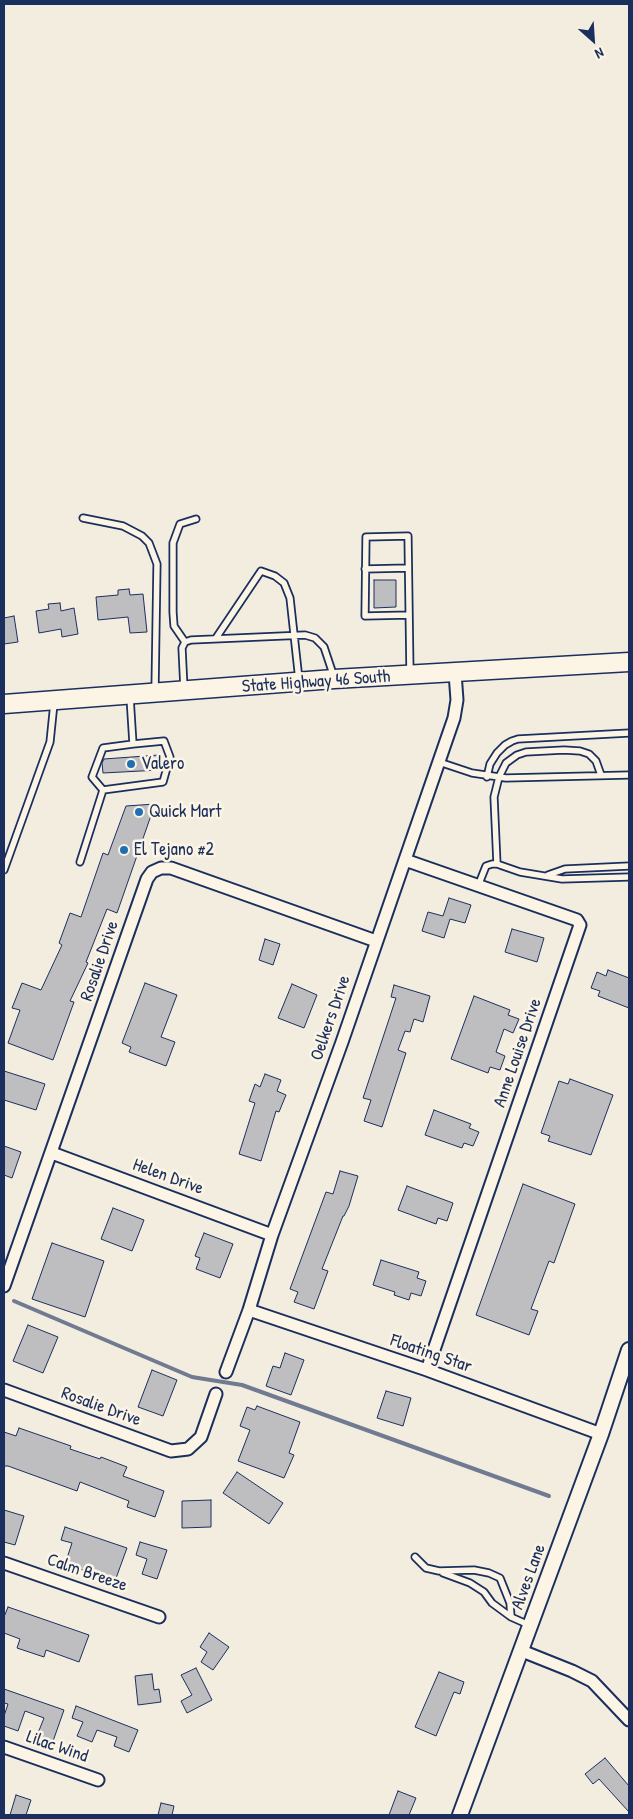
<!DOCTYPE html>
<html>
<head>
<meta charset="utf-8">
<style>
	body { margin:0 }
	#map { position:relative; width:633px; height:1819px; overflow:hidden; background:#f3ede0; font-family:"Patrick Hand",sans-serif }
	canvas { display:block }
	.frame { position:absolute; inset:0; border:5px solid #1b2f5e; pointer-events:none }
	.north { position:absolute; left:568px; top:15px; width:50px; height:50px; -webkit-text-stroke:4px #fcf5e5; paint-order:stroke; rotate:154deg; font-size:14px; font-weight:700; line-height:20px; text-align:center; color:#1b2f5e }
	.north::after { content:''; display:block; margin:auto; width:18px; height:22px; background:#1b2f5e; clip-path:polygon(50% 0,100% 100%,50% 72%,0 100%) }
</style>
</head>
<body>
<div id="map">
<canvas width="633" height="1819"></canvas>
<div class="frame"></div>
<div class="north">N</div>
</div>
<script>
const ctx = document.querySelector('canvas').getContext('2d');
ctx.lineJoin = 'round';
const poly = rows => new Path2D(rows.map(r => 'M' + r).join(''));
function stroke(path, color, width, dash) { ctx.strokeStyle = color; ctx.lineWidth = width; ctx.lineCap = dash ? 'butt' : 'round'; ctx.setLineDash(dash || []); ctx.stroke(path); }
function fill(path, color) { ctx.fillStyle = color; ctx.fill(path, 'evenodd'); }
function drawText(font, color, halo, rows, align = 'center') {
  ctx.font = font + ' "Patrick Hand",sans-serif'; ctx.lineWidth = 5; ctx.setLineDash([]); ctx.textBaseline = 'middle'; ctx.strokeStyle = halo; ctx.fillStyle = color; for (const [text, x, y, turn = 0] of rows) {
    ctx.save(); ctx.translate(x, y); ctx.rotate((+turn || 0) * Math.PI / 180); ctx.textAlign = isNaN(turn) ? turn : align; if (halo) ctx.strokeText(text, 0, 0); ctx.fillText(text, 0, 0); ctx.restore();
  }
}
const stream = poly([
	[14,1301,192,1377,242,1385,549,1496]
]);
const building = poly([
	[374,580,396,580,396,607,374,608,374,580],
	[129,589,130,595,143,594,147,632,130,633,128,617,98,620,96,597,118,595,118,590,129,589],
	[60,603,61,611,74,608,78,634,62,637,61,629,39,633,36,611,49,609,48,604,60,603],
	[14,616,18,642,4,644,4,618,14,616],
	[159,755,160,770,103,773,102,763,104,759,159,755],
	[155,804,117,913,107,909,86,962,88,963,70,1001,74,1002,53,1060,8,1043,20,1010,12,1008,22,983,41,990,62,945,59,943,70,913,81,917,103,853,108,855,126,806,155,804],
	[449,898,471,905,465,923,450,919,444,938,422,931,428,912,443,916,449,898],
	[512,929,544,938,537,962,505,952,512,929],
	[265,939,280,944,273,965,259,960,265,939],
	[608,970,629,978,629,1008,598,996,600,991,591,988,597,972,606,976,608,970],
	[145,983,177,995,161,1037,175,1042,166,1066,129,1052,131,1047,122,1043,145,983],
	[292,984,317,995,304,1028,278,1018,292,984],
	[394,985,430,996,423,1022,414,1019,410,1032,405,1031,398,1050,406,1053,382,1127,364,1121,371,1100,363,1098,396,998,391,997,394,985],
	[474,996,510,1010,508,1015,519,1019,513,1033,504,1029,496,1052,505,1056,500,1070,490,1067,488,1073,451,1059,474,996],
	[4,1071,45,1084,36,1110,4,1100,4,1071],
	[265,1074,281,1080,277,1091,286,1095,279,1112,276,1111,261,1161,239,1154,255,1103,249,1101,255,1084,260,1087,265,1074],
	[570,1079,613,1095,591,1155,548,1141,550,1136,541,1133,559,1081,568,1084,570,1079],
	[434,1110,471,1124,469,1128,479,1132,473,1146,464,1143,462,1148,425,1135,434,1110],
	[4,1146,21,1152,12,1178,4,1175,4,1146],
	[340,1171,358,1176,349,1206,344,1216,343,1216,322,1269,328,1271,314,1309,294,1302,298,1292,290,1289,326,1192,333,1194,340,1171],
	[523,1184,575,1204,554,1263,549,1261,531,1309,538,1311,529,1335,476,1315,523,1184],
	[407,1186,453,1203,447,1221,438,1218,436,1224,398,1210,407,1186],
	[113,1208,144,1220,132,1251,101,1239,113,1208],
	[204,1233,233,1244,220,1278,196,1269,200,1258,195,1256,204,1233],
	[52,1243,104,1261,85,1317,32,1299,52,1243],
	[381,1260,419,1272,417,1278,426,1281,421,1296,411,1293,409,1300,394,1295,395,1292,373,1285,381,1260],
	[28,1325,58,1337,43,1373,13,1361,28,1325],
	[285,1353,304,1360,291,1395,266,1386,273,1366,280,1368,285,1353],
	[152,1370,177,1380,163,1416,138,1407,152,1370],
	[386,1391,411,1398,403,1426,377,1418,386,1391],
	[257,1406,300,1422,289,1453,294,1455,284,1478,238,1461,250,1430,240,1426,247,1407,255,1410,257,1406],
	[19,1428,71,1446,70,1449,100,1459,101,1457,127,1467,123,1476,164,1491,155,1517,127,1507,129,1501,80,1482,77,1491,8,1466,4,1466,4,1432,16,1436,19,1428],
	[237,1472,283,1503,269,1524,223,1493,237,1472],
	[211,1500,211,1527,182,1528,182,1501,211,1500],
	[4,1510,24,1516,15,1545,4,1542,4,1510],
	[65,1527,127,1548,115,1581,65,1564,72,1543,61,1540,65,1527],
	[140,1542,167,1550,157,1579,142,1574,147,1559,136,1555,140,1542],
	[8,1607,89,1635,79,1662,46,1650,44,1657,17,1648,20,1639,4,1633,4,1617,8,1607],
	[209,1633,229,1647,213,1670,201,1662,207,1652,200,1647,209,1633],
	[196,1668,212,1700,187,1713,181,1701,192,1695,181,1675,196,1668],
	[439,1672,464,1682,460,1694,454,1692,436,1736,415,1727,439,1672],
	[152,1674,154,1690,159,1689,161,1702,138,1705,135,1676,152,1674],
	[4,1689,64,1710,52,1744,36,1738,44,1718,25,1711,18,1731,4,1726,4,1716,8,1704,4,1703,4,1689],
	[76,1706,138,1730,129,1752,114,1746,117,1737,97,1730,92,1742,77,1736,83,1722,72,1718,76,1706],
	[605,1758,629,1786,629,1812,599,1779,593,1784,585,1774,605,1758],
	[398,1791,416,1798,409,1815,389,1815,398,1791],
	[16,1795,31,1800,26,1815,10,1815,16,1795],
	[161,1803,174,1806,172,1815,158,1815,161,1803]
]);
const service = poly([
	[83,518,123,526,142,536,149,543,157,564,155,690],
	[365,569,408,568],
	[409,615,365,616,366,537,408,536,410,674],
	[216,638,261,571,275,576,284,583,290,598,299,680],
	[185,642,174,626,173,612,173,543,180,524,196,519],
	[184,689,182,648,185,642,191,640,305,635,315,638,324,647,334,677],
	[439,762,472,773,506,778,629,775],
	[487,777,490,764,497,753,505,745,512,741,518,739,629,733],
	[103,790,163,782,170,757,164,741,133,744],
	[80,862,103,790,92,777,103,748,133,744,130,697],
	[497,864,494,797,499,777,506,763,517,755,526,752,564,750,580,751,589,754,596,761,601,775],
	[4,870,50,742,54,703],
	[548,875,565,869,629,866],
	[478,886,486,866,492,864,497,864,520,872,562,879,629,877],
	[415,1557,426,1568,439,1571,474,1570,489,1573,500,1578,510,1603,511,1617,529,1625],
	[443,1573,470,1583,484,1592,492,1603,511,1617]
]);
const minor = poly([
	[405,860,577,920,580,925,427,1370],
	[52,1153,272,1235],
	[4,1286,147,879,152,872,161,868,171,868,376,941],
	[249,1310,427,1370,601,1434],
	[226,1372,249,1310,272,1235,342,1042,454,718,457,700,455,673],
	[4,1390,171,1451,188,1449,201,1437,216,1394],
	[4,1563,159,1617],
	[522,1651,572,1671,592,1681,629,1720],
	[4,1747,98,1780]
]);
const tertiary = poly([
	[460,1815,601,1434,629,1350]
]);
const primary = poly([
	[4,704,334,679,629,662]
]);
const markers = [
	[131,764,5,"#1f6fb2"],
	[139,812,5,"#1f6fb2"],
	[124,850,5,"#1f6fb2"]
];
const streetNames = [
	["State Highway 46 South",316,682,-4],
	["Rosalie Drive",100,961,-71],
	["Oelkers Drive",331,1018,-71],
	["Anne Louise Drive",518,1053,-71],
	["Helen Drive",168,1177,20],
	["Floating Star",431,1354,19],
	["Rosalie Drive",101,1407,20],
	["Calm Breeze",87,1573,19],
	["Alves Lane",529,1577,-70],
	["Lilac Wind",57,1747,19]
];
const poiNames = [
	["Valero",141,764],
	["Quick Mart",149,812],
	["El Tejano #2",134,850]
];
stroke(stream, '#707a91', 4);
fill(building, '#bebec0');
stroke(building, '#1b2f5e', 1);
stroke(service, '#1b2f5e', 9);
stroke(minor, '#1b2f5e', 15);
stroke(tertiary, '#1b2f5e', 18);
stroke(primary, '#1b2f5e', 21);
stroke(service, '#fcf5e5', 5.5);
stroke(minor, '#fcf5e5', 11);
stroke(tertiary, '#fcf5e5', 14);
stroke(primary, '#fcf5e5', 18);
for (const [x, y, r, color] of markers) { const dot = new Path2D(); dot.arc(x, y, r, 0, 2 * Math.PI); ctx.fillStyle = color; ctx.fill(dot); stroke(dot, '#fcf5e5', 2); }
drawText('18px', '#1b2f5e', '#fcf5e5', streetNames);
drawText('18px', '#1b2f5e', '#fcf5e5', poiNames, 'left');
</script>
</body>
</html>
